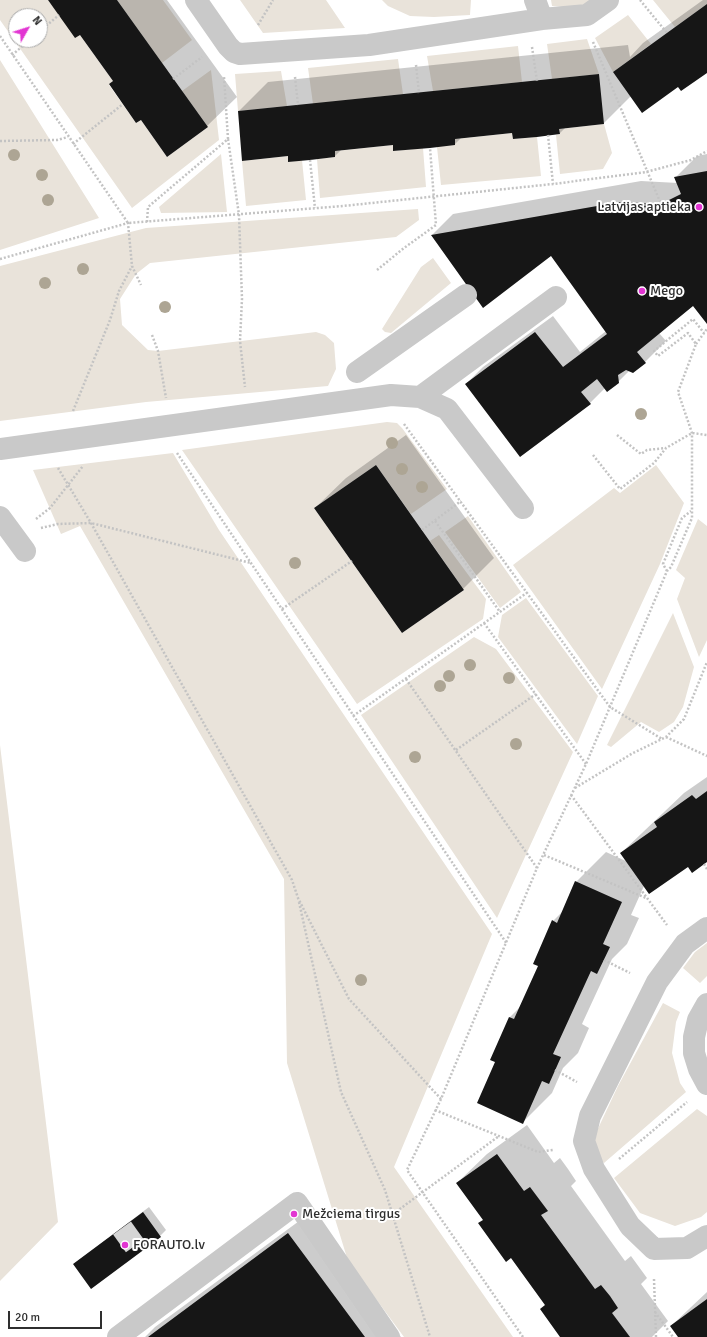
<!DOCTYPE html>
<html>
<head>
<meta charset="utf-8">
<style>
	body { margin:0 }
	#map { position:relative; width:707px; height:1337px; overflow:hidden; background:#fff; font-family:Signika,sans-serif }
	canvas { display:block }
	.north { position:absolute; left:8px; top:8px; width:40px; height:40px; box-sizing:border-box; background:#fff; border:1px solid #acacac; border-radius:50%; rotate:51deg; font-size:11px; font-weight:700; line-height:16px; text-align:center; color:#2f2f2f }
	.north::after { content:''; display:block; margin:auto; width:14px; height:18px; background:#e235d2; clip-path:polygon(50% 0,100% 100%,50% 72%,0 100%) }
	.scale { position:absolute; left:8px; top:1311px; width:94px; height:18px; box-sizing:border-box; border:2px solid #2f2f2f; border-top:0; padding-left:5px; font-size:12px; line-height:14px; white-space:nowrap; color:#2f2f2f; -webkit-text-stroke:3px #fff; paint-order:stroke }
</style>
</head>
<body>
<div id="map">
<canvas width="707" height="1337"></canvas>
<div class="north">N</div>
<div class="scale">20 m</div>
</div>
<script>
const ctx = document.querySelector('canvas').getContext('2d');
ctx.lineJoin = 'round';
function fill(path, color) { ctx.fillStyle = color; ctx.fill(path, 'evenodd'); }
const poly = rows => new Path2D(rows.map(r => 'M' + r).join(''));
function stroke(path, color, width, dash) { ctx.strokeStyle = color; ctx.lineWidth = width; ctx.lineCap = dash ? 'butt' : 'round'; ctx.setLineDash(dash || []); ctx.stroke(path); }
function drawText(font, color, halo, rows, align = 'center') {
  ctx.font = font + ' Signika,sans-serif'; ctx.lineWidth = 4; ctx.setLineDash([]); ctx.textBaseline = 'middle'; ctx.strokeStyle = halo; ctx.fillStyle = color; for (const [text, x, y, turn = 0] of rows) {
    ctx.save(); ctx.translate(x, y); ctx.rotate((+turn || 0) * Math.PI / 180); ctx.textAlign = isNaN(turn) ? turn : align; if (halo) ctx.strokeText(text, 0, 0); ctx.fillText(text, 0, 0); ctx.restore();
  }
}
const green = poly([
	[0,0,48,0,80,35,113,81,109,85,136,123,141,120,167,157,208,127,182,91,211,70,219,140,132,208,0,20],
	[16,16,40,16,40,40,16,40],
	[117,0,163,0,192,40,162,63],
	[240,0,326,0,345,28,263,33],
	[382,0,471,0,470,15,434,17,410,16,388,6],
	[551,0,591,0,579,8,552,6],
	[653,0,707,0,707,4,675,27],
	[628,15,651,44,613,72,595,38],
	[587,39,599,74,552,79,547,44],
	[518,46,522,82,433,91,427,56],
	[398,59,403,94,313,104,308,68],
	[0,60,99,218,0,250],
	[281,71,287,106,238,111,235,74],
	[604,124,612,153,603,169,560,174,556,135,560,134,559,129],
	[512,133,513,139,537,137,541,176,441,185,437,147,455,139],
	[393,145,394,151,423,148,426,187,320,198,317,159,335,157,335,151],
	[221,154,227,212,161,213,159,207],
	[288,156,288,162,302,160,306,200,246,206,242,161],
	[418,209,419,220,396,237,150,263,136,274,120,299,122,325,148,350,158,351,316,332,325,335,334,343,336,369,328,386,146,402,0,421,0,266,146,228],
	[433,258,451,283,391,333,385,332,382,329,421,267],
	[387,422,397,423,402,428,447,489,411,514,376,465,314,508,402,633,464,590,430,541,439,535,486,599,483,619,357,704,182,450],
	[173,453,219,530,492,934,394,1167,513,1337,404,1337,348,1261,287,1063,284,879,80,526,61,534,33,470],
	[656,465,684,503,660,564,602,689,513,565,614,488,620,493],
	[468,516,521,592,500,608,445,532],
	[698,519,707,526,707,640,699,657,677,599,685,578,676,570],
	[526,598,598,696,577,744,498,637,502,615],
	[673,613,694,667,683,707,674,722,659,732,641,722,611,747,607,745],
	[474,637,496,649,573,752,497,918,361,715],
	[0,745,58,1222,0,1281],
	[707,943,707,976,700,983,683,968,695,952],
	[663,1003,680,1012,676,1022,672,1053,680,1083,686,1092,604,1163,599,1158,594,1137,618,1086],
	[697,1109,707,1116,707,1212,701,1217,675,1226,640,1213,614,1178]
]);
const shadow = poly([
	[50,0,167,0,237,97,207,126,114,81,80,34],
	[703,0,707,0,707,72,679,85,631,96,604,123,566,127,560,133,513,132,461,138,455,144,394,144,341,150,335,156,289,155,239,111,268,82,628,45,630,57,643,43],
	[707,154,707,323,694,305,659,333,666,341,645,362,630,370,618,382,605,388,590,403,466,384,483,367,553,316,580,352,606,331,551,255,432,235,453,214,641,181,678,183,676,177,697,156],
	[406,435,494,558,463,589,402,632,315,508,346,478],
	[707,777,707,861,688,865,644,886,631,915,639,918,627,944,612,959,582,1024,589,1028,578,1053,563,1068,552,1093,522,1123,496,1062,491,1060,510,1017,521,1006,539,965,553,921,564,910,576,882,606,852,628,862,621,853,684,793],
	[527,1125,554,1163,560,1158,568,1169,576,1181,571,1186,625,1261,631,1256,647,1278,641,1284,668,1321,652,1337,562,1337,545,1305,457,1183,487,1154],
	[149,1207,166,1230,160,1236,74,1264],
	[310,1213,401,1337,145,1337,155,1327],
	[707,1292,707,1337,679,1337,671,1326]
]);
const building = poly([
	[48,0,117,0,208,127,167,157,141,120,136,123,109,84,113,81,80,35,75,38],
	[707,4,707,73,681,91,678,87,642,113,613,72],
	[599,74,604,124,559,129,560,134,537,137,513,139,512,133,455,139,455,145,430,148,393,151,393,145,335,151,335,157,310,160,288,162,288,156,242,161,238,111],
	[707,171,707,324,693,306,637,352,646,363,633,373,626,370,618,375,619,383,607,392,597,379,581,392,591,404,520,457,465,384,535,332,563,367,607,334,551,256,483,308,431,235,620,202,661,204,681,194,674,177],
	[376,465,464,590,402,633,314,508],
	[707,791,707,862,692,873,688,867,649,894,620,853,657,827,654,822,692,795,696,799],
	[575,881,622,902,603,944,610,947,597,974,591,971,553,1054,561,1057,549,1084,542,1081,523,1124,477,1103,495,1062,490,1060,509,1017,514,1019,538,966,533,964,552,920,557,923],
	[497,1154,524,1191,530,1187,548,1211,541,1215,595,1289,601,1285,610,1296,618,1308,612,1313,630,1337,560,1337,540,1309,545,1305,511,1258,506,1262,478,1223,483,1220,456,1183],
	[143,1212,161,1237,91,1289,73,1264],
	[288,1233,365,1337,148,1337],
	[707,1299,707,1337,678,1337,670,1326]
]);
const minorTunnel = poly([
	[122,1228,140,1253]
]);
const path = poly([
	[640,0,667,33],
	[258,25,273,0],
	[40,31,59,15],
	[0,36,128,223,343,206,553,184,646,172,691,160,707,151],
	[593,42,661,204],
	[532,47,537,81],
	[12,55,30,40],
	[416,65,419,93],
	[295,77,298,105],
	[173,79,202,57],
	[548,135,553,184],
	[228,139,239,215,242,299,240,341,245,387],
	[0,141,57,140,68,137],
	[73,144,123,104],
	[310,160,315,208],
	[147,222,148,207,228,139,224,77],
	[0,259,128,223,132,266,141,285],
	[377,270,404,248,436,225,430,148],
	[152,335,158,351,166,398],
	[696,344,707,329],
	[73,411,110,320,119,291,132,266],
	[404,424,610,707,662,739],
	[617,435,641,454,647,450,666,448],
	[177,453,507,944],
	[593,455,620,489,654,463,666,448,692,433,707,435],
	[58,468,91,523,292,880,298,898,349,999,441,1099],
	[36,519,50,508,83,466],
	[435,521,500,612],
	[41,528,58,524,91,523,251,563],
	[422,530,461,501],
	[667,571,663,564,682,518,691,511],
	[282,609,352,561],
	[484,623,586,764],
	[406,679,537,868],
	[353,716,528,592],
	[666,737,707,756],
	[456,750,536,694],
	[575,788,633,753,666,737,684,719,707,662],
	[571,795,667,925],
	[544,855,646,898],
	[704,864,707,869],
	[299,902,341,1092,385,1190,430,1337],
	[604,960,630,973],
	[555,1070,577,1082],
	[435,1110,538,1152,553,1150],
	[619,1159,687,1102],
	[393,1214,499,1136],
	[654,1279,656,1337],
	[655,1312,673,1337],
	[523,1337,407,1170,441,1099,537,868,586,764,667,571,671,567,692,518,692,433,678,392,696,344,688,333,658,356,654,351,693,319,704,333]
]);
const minor = poly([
	[196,0,228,46,234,52,240,54,369,45,542,19,587,15,608,0],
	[535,0,542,19],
	[357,372,466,295],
	[420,397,556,297],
	[0,449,391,395,420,397,447,409,523,508],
	[0,517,25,551],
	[707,928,685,944,657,982,590,1116,584,1141,594,1169,630,1226,654,1249,687,1248,707,1236],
	[707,1004,698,1020,694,1037,694,1053,699,1069,707,1084],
	[118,1337,297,1203,389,1337]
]);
const trees = [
	[14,155],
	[42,175],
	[48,200],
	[83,269],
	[45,283],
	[165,307],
	[641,414],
	[392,443],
	[402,469],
	[422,487],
	[295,563],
	[470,665],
	[449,676],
	[509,678],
	[440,686],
	[516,744],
	[415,757],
	[361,980]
];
const markers = [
	[699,207,4,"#e235d2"],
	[642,291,4,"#e235d2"],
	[294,1214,4,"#e235d2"],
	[125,1245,4,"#e235d2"]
];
const poiNames = [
	["Latvijas aptieka",691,207,"right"],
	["Mego",650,291],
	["Mežciema tirgus",302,1214],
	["FORAUTO.lv",133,1245]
];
fill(green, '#e9e3da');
fill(shadow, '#0003');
fill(building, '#161616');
stroke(minorTunnel, '#d5d5d5', 22, [22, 11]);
stroke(path, '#c3c3c3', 2.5, [2, 2]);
stroke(minor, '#c9c9c9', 22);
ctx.fillStyle = '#ada594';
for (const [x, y] of trees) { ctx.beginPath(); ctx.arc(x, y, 6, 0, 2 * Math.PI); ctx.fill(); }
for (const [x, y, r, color] of markers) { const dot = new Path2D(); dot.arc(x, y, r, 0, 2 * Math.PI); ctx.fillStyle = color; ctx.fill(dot); stroke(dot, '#fff', 1.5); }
drawText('14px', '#2f2f2f', '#fff', poiNames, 'left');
</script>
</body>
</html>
